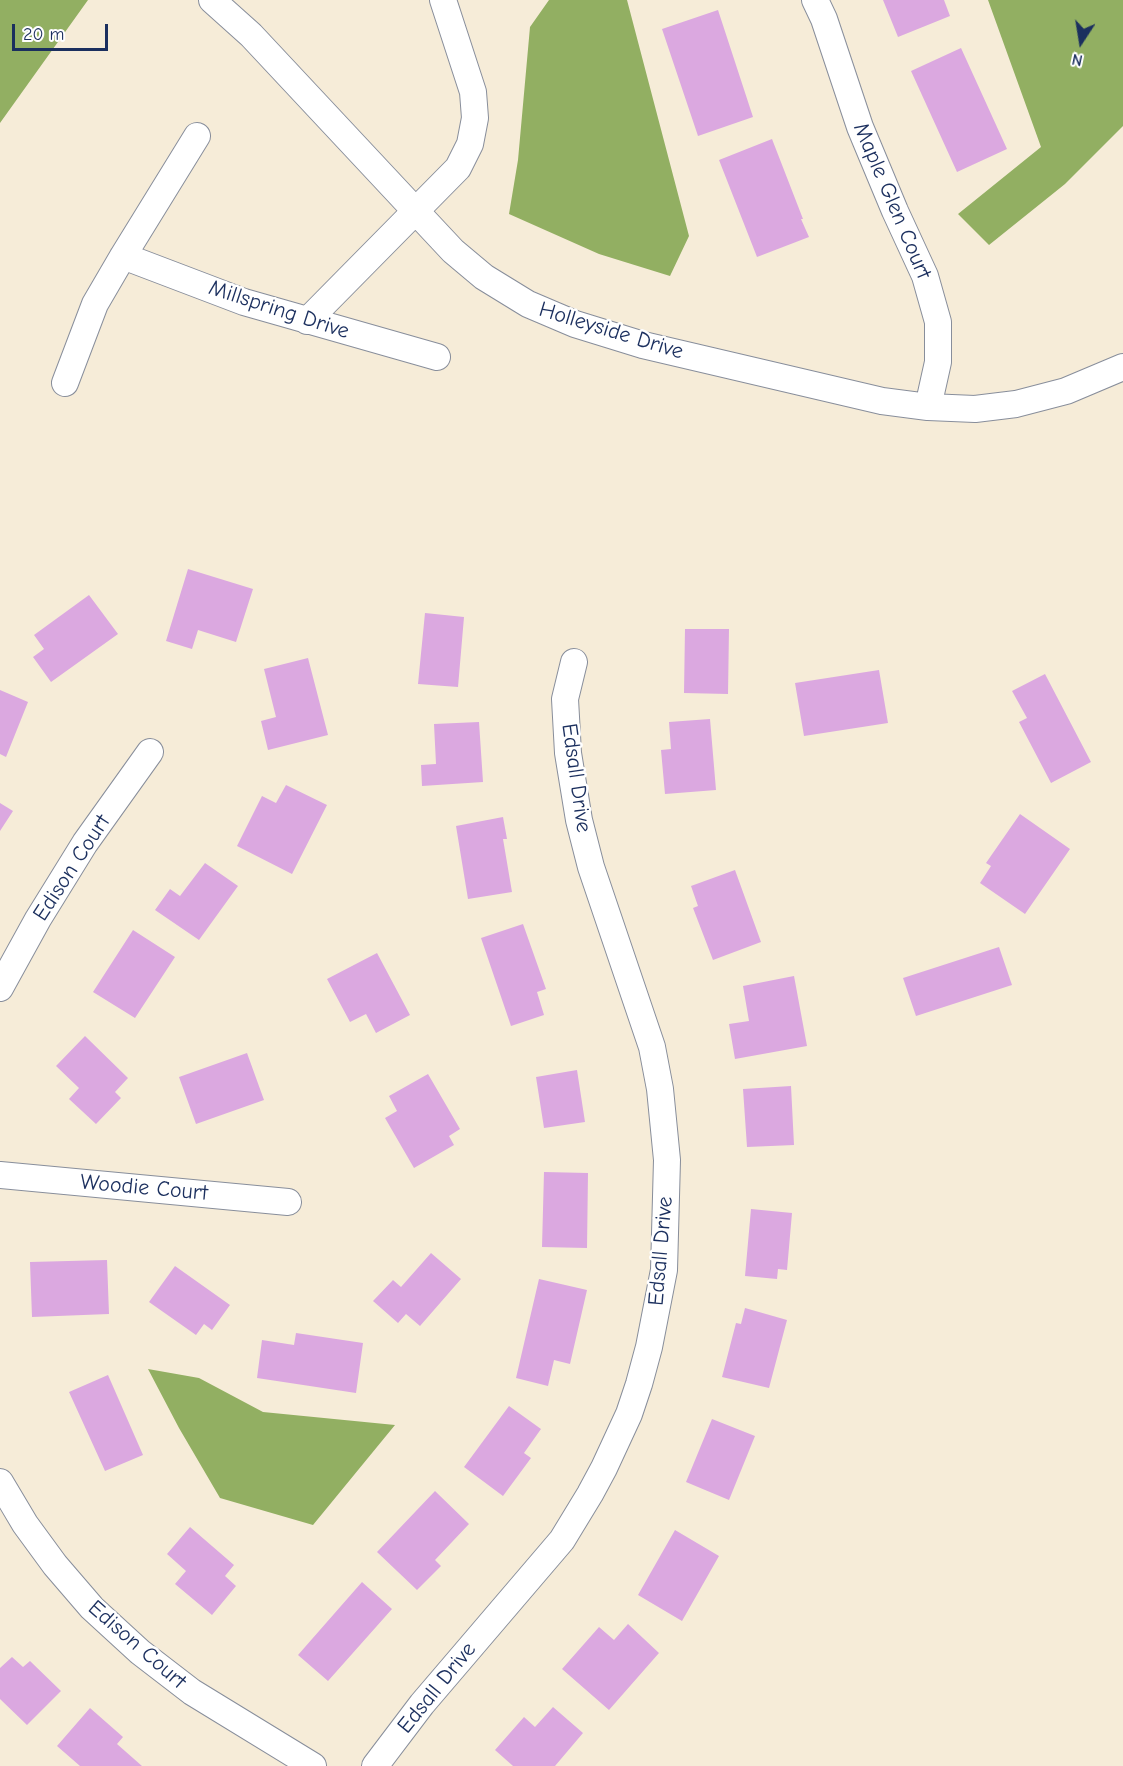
<!DOCTYPE html>
<html>
<head>
<meta charset="utf-8">
<style>
	body { margin:0 }
	#map { position:relative; width:1123px; height:1766px; overflow:hidden; background:#f6ecd8; font-family:"Comic Neue",sans-serif }
	canvas { display:block }
	.north { position:absolute; left:1051px; top:12px; width:60px; height:60px; -webkit-text-stroke:4px #fff; paint-order:stroke; rotate:192deg; font-size:16px; font-weight:700; line-height:24px; text-align:center; color:#1b2f5e }
	.north::after { content:''; display:block; margin:auto; width:21px; height:27px; background:#1b2f5e; clip-path:polygon(50% 0,100% 100%,50% 72%,0 100%) }
	.scale { position:absolute; left:12px; top:24px; width:96px; height:27px; box-sizing:border-box; border:3px solid #1b2f5e; border-top:0; padding-left:8px; font-size:18px; line-height:21px; white-space:nowrap; color:#1b2f5e; -webkit-text-stroke:4px #fff; paint-order:stroke }
</style>
</head>
<body>
<div id="map">
<canvas width="1123" height="1766"></canvas>
<div class="north">N</div>
<div class="scale">20 m</div>
</div>
<script>
const ctx = document.querySelector('canvas').getContext('2d');
ctx.lineJoin = 'round';
function fill(path, color) { ctx.fillStyle = color; ctx.fill(path, 'evenodd'); }
const poly = rows => new Path2D(rows.map(r => 'M' + r).join(''));
function stroke(path, color, width, dash) { ctx.strokeStyle = color; ctx.lineWidth = width; ctx.lineCap = dash ? 'butt' : 'round'; ctx.setLineDash(dash || []); ctx.stroke(path); }
function drawText(font, color, halo, rows, align = 'center') {
  ctx.font = font + ' "Comic Neue",sans-serif'; ctx.lineWidth = 5; ctx.setLineDash([]); ctx.textBaseline = 'middle'; ctx.strokeStyle = halo; ctx.fillStyle = color; for (const [text, x, y, turn = 0] of rows) {
    ctx.save(); ctx.translate(x, y); ctx.rotate((+turn || 0) * Math.PI / 180); ctx.textAlign = isNaN(turn) ? turn : align; if (halo) ctx.strokeText(text, 0, 0); ctx.fillText(text, 0, 0); ctx.restore();
  }
}
const forest = poly([
	[0,0,88,0,0,123],
	[549,0,627,0,689,236,670,276,599,254,509,214,518,160,530,27],
	[988,0,1123,0,1123,126,1065,184,989,245,958,214,1041,147],
	[148,1369,199,1378,263,1412,395,1425,313,1525,220,1498,179,1428]
]);
const building = poly([
	[883,0,944,0,950,16,898,37],
	[718,10,753,117,698,136,662,29],
	[961,48,1007,149,957,172,911,71],
	[772,139,803,219,801,219,809,237,757,257,719,160],
	[188,569,253,589,236,642,198,630,192,649,166,641],
	[89,595,118,634,51,682,33,657,44,649,34,635],
	[425,613,464,617,458,687,418,684],
	[685,629,729,629,728,694,684,693],
	[308,658,328,735,268,750,261,721,276,717,264,669],
	[879,670,888,723,804,736,795,683],
	[1045,674,1091,762,1051,783,1019,722,1027,718,1012,691],
	[0,690,28,702,6,757,0,754],
	[710,719,716,790,665,794,661,750,671,749,669,722],
	[479,722,483,782,422,786,421,765,436,764,434,724],
	[286,785,327,805,292,874,237,846,262,796,276,803],
	[0,803,13,811,0,831],
	[1020,814,1070,849,1025,914,980,883,991,866,986,863],
	[503,817,507,839,503,839,512,892,468,899,456,826],
	[205,863,238,886,199,940,155,910,170,889,180,896],
	[735,870,761,942,713,960,693,908,698,906,691,886],
	[523,924,546,989,537,992,544,1015,511,1026,481,938],
	[133,930,175,957,135,1018,93,992],
	[999,947,1012,985,916,1016,903,978],
	[377,953,410,1015,376,1033,366,1014,350,1022,327,979],
	[794,976,807,1046,735,1059,729,1024,749,1021,743,986],
	[85,1036,128,1078,115,1092,121,1098,96,1124,69,1099,79,1088,56,1066],
	[247,1053,264,1100,196,1124,179,1077],
	[577,1070,585,1122,544,1128,536,1077],
	[428,1074,460,1129,449,1136,454,1145,414,1168,385,1118,397,1111,389,1096],
	[791,1086,794,1145,747,1147,743,1089],
	[544,1172,588,1173,587,1248,542,1247],
	[751,1209,792,1213,787,1270,778,1269,777,1279,745,1276],
	[431,1253,461,1279,420,1326,406,1314,398,1323,373,1301,393,1280,401,1287],
	[107,1260,109,1314,32,1317,30,1262],
	[175,1266,230,1305,212,1330,204,1324,196,1335,149,1302],
	[539,1279,587,1290,570,1364,554,1360,548,1386,516,1378],
	[745,1308,787,1320,769,1388,722,1377,736,1323,741,1324],
	[296,1333,363,1343,356,1393,257,1378,262,1340,294,1345],
	[108,1375,143,1455,105,1471,69,1392],
	[509,1406,541,1429,524,1453,531,1458,503,1496,464,1467],
	[712,1419,755,1436,729,1500,686,1482],
	[435,1491,469,1524,435,1560,441,1566,417,1590,377,1552],
	[190,1527,234,1565,225,1576,236,1586,212,1615,175,1584,186,1571,167,1554],
	[675,1530,719,1556,682,1621,638,1595],
	[362,1582,392,1609,328,1681,298,1655],
	[628,1624,659,1653,609,1710,562,1669,599,1627,614,1640],
	[12,1657,23,1667,30,1661,61,1691,27,1725,0,1699,0,1668],
	[553,1707,583,1733,555,1766,513,1766,495,1750,524,1717,535,1727],
	[90,1708,123,1737,117,1744,142,1766,80,1766,57,1746]
]);
const street = poly([
	[212,0,251,35,453,251,484,277,528,304,575,324,643,345,882,401,928,407,975,409,1016,404,1066,391,1123,367],
	[815,0,824,19,860,127,895,211,925,276,938,322,938,362,928,407],
	[123,256,244,302,437,357],
	[307,321,458,168,470,144,475,118,473,92,443,0],
	[65,383,95,304,123,256,197,136],
	[0,988,38,919,85,843,150,752],
	[0,1175,288,1202],
	[0,1482,25,1524,55,1565,92,1608,140,1652,192,1692,313,1766],
	[375,1766,422,1704,562,1540,590,1494,604,1468,629,1414,639,1384,649,1347,664,1270,667,1160,660,1089,652,1047,591,867,579,820,568,753,565,699,574,662]
]);
const streetNames = [
	["Maple Glen Court",892,201,67],
	["Millspring Drive",279,310,18],
	["Holleyside Drive",611,331,17],
	["Edsall Drive",576,778,82],
	["Edison Court",72,868,-57],
	["Woodie Court",144,1188,5],
	["Edsall Drive",661,1251,-85],
	["Edison Court",137,1645,41],
	["Edsall Drive",437,1688,-51]
];
fill(forest, '#92af62');
fill(building, '#dba8e0');
stroke(street, '#888e9b', 28);
stroke(street, '#fff', 26);
drawText('22px', '#1b2f5e', '#fff', streetNames);
</script>
</body>
</html>
